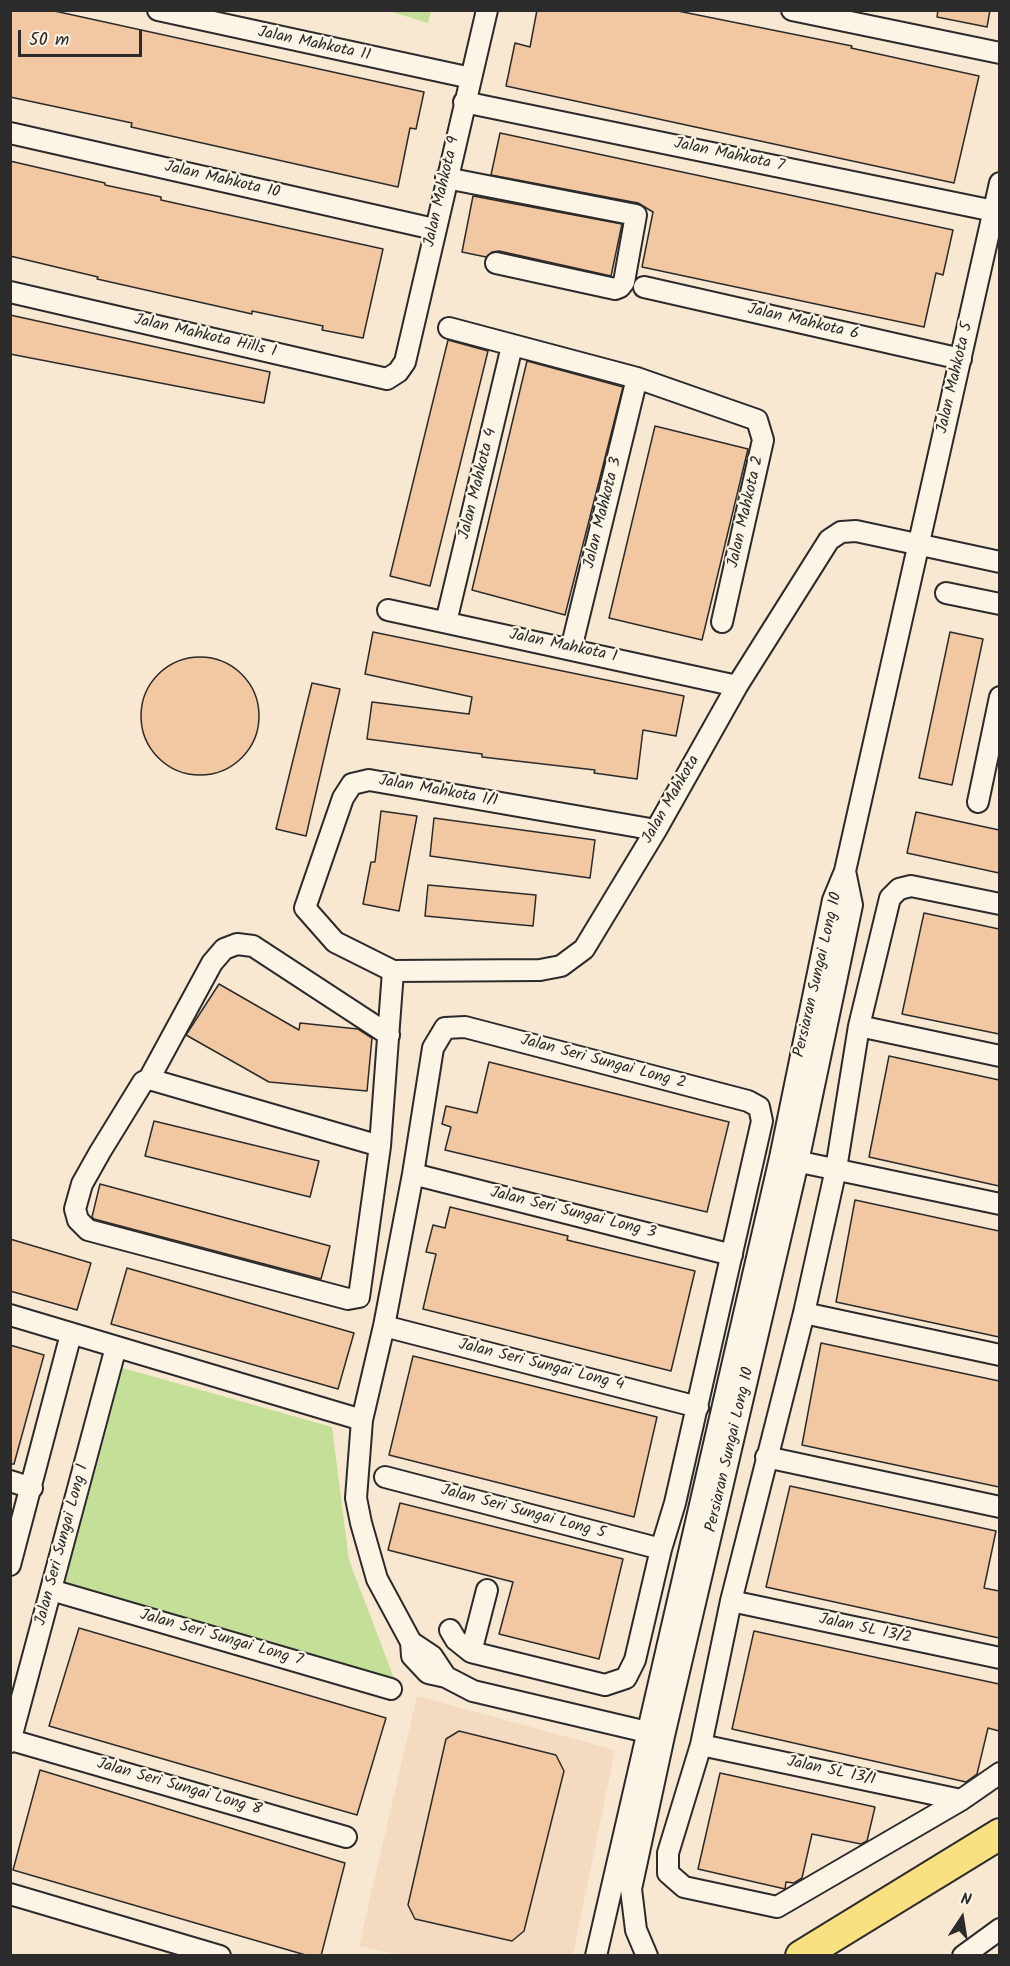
<!DOCTYPE html>
<html>
<head>
<meta charset="utf-8">
<style>
	body { margin:0 }
	#map { position:relative; width:1010px; height:1966px; overflow:hidden; background:#f9e8d1; font-family:Kalam,sans-serif }
	canvas { display:block }
	.frame { position:absolute; inset:0; border:12px solid #2b2b2b; pointer-events:none }
	.north { position:absolute; left:932px; top:1888px; width:60px; height:60px; -webkit-text-stroke:4px #fcf5e5; paint-order:stroke; rotate:12deg; font-size:16px; font-weight:700; line-height:24px; text-align:center; color:#2b2b2b }
	.north::after { content:''; display:block; margin:auto; width:21px; height:27px; background:#2b2b2b; clip-path:polygon(50% 0,100% 100%,50% 72%,0 100%) }
	.scale { position:absolute; left:18px; top:30px; width:124px; height:27px; box-sizing:border-box; border:3px solid #2b2b2b; border-top:0; padding-left:8px; font-size:18px; line-height:21px; white-space:nowrap; color:#2b2b2b; -webkit-text-stroke:4px #fcf5e5; paint-order:stroke }
</style>
</head>
<body>
<div id="map">
<canvas width="1010" height="1966"></canvas>
<div class="frame"></div>
<div class="north">N</div>
<div class="scale">50 m</div>
</div>
<script>
const ctx = document.querySelector('canvas').getContext('2d');
ctx.lineJoin = 'round';
function fill(path, color) { ctx.fillStyle = color; ctx.fill(path, 'evenodd'); }
const poly = rows => new Path2D(rows.map(r => 'M' + r).join(''));
function stroke(path, color, width, dash) { ctx.strokeStyle = color; ctx.lineWidth = width; ctx.lineCap = dash ? 'butt' : 'round'; ctx.setLineDash(dash || []); ctx.stroke(path); }
function drawText(font, color, halo, rows, align = 'center') {
  ctx.font = font + ' Kalam,sans-serif'; ctx.lineWidth = 4.5; ctx.setLineDash([]); ctx.textBaseline = 'middle'; ctx.strokeStyle = halo; ctx.fillStyle = color; for (const [text, x, y, turn = 0] of rows) {
    ctx.save(); ctx.translate(x, y); ctx.rotate((+turn || 0) * Math.PI / 180); ctx.textAlign = isNaN(turn) ? turn : align; if (halo) ctx.strokeText(text, 0, 0); ctx.fillText(text, 0, 0); ctx.restore();
  }
}
const built = poly([
	[417,1696,615,1750,573,1955,403,1956,359,1946]
]);
const green = poly([
	[389,11,431,10,431,11,428,23],
	[123,1368,332,1427,349,1560,394,1678,65,1583]
]);
const building = poly([
	[10,10,50,10,424,92,416,129,410,128,398,187,131,127,132,123,10,97,10,10],
	[537,10,673,10,852,46,851,48,979,76,954,183,506,86,515,43,530,47,537,10],
	[938,10,990,10,987,27,937,17,938,10],
	[500,133,953,230,943,275,936,273,924,327,642,267,653,212,638,203,491,175,500,133],
	[10,161,105,183,105,185,161,197,161,200,383,249,363,338,322,330,323,326,252,311,252,314,97,279,98,277,10,256,10,161],
	[473,196,622,224,611,276,499,251,492,252,486,257,462,252,473,196],
	[10,315,270,372,264,403,10,354,10,315],
	[448,340,488,351,430,586,390,576,448,340],
	[527,361,623,387,565,615,472,590,527,361],
	[655,426,748,449,702,640,609,618,655,426],
	[373,632,684,696,676,736,643,730,637,779,594,773,595,770,482,757,482,754,367,739,372,702,469,714,472,697,365,674,373,632],
	[950,632,983,639,952,785,919,778,950,632],
	'141 716a59 59 0 1 1 118 0a59 59 0 1 1-118 0Z',
	[312,683,340,689,306,836,276,829,312,683],
	[381,811,417,816,399,911,363,904,371,862,375,862,381,811],
	[916,812,999,830,999,873,907,853,916,812],
	[434,818,595,840,590,878,430,856,434,818],
	[428,885,536,895,533,926,425,916,428,885],
	[924,913,999,929,999,1034,902,1014,924,913],
	[219,984,299,1030,300,1023,358,1029,372,1038,367,1091,269,1082,186,1035,219,984],
	[889,1056,999,1080,999,1186,869,1157,889,1056],
	[489,1062,729,1122,707,1212,445,1150,451,1127,442,1124,446,1106,477,1113,489,1062],
	[154,1121,319,1161,310,1197,145,1156,154,1121],
	[100,1184,330,1246,321,1279,94,1219,92,1217,100,1184],
	[855,1200,999,1231,999,1337,836,1302,855,1200],
	[450,1207,568,1236,567,1240,695,1271,671,1371,423,1309,436,1254,426,1252,433,1225,445,1228,450,1207],
	[10,1239,91,1263,77,1310,10,1291,10,1239],
	[127,1268,354,1333,338,1389,111,1324,127,1268],
	[821,1343,999,1381,999,1487,802,1445,821,1343],
	[10,1345,44,1355,14,1464,10,1464,10,1345],
	[413,1356,657,1417,634,1517,389,1455,413,1356],
	[790,1486,996,1531,984,1588,999,1591,999,1638,766,1587,790,1486],
	[400,1503,623,1559,599,1659,499,1634,513,1582,388,1550,400,1503],
	[79,1628,386,1718,357,1815,49,1726,79,1628],
	[754,1631,999,1684,999,1731,988,1728,977,1774,966,1782,732,1729,754,1631],
	[459,1731,556,1755,564,1771,524,1931,512,1941,415,1919,408,1905,446,1739,459,1731],
	[40,1770,345,1863,321,1956,309,1956,13,1870,40,1770],
	[720,1773,875,1807,867,1841,861,1844,812,1834,802,1878,794,1883,786,1882,785,1889,698,1869,720,1773]
]);
const minor = poly([
	[158,10,471,78],
	[792,10,1000,53],
	[464,102,994,211],
	[10,133,434,229],
	[446,178,636,215,624,282,620,287,615,289,496,263],
	[644,287,961,359],
	[10,292,387,379,398,372,405,362,487,10],
	[449,328,637,378,757,420,763,440,722,622],
	[946,593,1000,604],
	[388,610,737,686],
	[446,622,512,346],
	[571,649,637,378],
	[978,802,1000,697],
	[656,830,369,780,352,784,343,798,305,908,335,942,393,971,540,970,561,966,584,949,656,830,737,686,829,540,841,532,856,531,1000,562],
	[1000,904,911,886,899,889,890,898,859,1026,836,1169,804,1313,731,1601,701,1745,668,1853,668,1873,684,1887,777,1907,961,1800,1000,1773],
	[859,1026,1000,1056],
	[149,1079,212,963,224,949,237,944,253,946,389,1035],
	[380,1146,149,1079,143,1082,100,1152,82,1184,75,1209,78,1220,88,1230,348,1299,359,1297,380,1146,393,971],
	[786,1159,1000,1204],
	[413,1174,732,1255],
	[804,1313,1000,1355],
	[10,1315,362,1420],
	[384,1326,698,1407],
	[766,1457,1000,1507],
	[385,1477,661,1549],
	[10,1481,32,1488],
	[10,1565,71,1334],
	[51,1590,391,1689],
	[487,1590,471,1652,605,1685,626,1678,635,1660,661,1549,675,1503,762,1121,759,1107,748,1101,465,1027,445,1028,433,1048,413,1174,384,1326,362,1420,356,1498,361,1523,377,1579,411,1642,412,1656,428,1673,446,1677,473,1691,664,1736],
	[731,1601,1000,1658],
	[450,1630,456,1640,471,1652],
	[411,1642,432,1656,446,1677],
	[11,1740,346,1837],
	[10,1742,116,1347],
	[701,1745,961,1800],
	[10,1894,220,1956],
	[596,1956,780,1158,833,900,845,871,1000,183],
	[647,1956,636,1930,631,1889,664,1736,798,1162,852,905,845,871],
	[963,1956,1000,1929]
]);
const highway = poly([
	[801,1956,1000,1834]
]);
const streetNames = [
	["Jalan Mahkota 11",314,45,12],
	["Jalan Mahkota 7",729,156,12],
	["Jalan Mahkota 10",222,181,13],
	["Jalan Mahkota 9",443,192,-77],
	["Jalan Mahkota 6",803,323,13],
	["Jalan Mahkota Hills 1",205,337,13],
	["Jalan Mahkota 5",956,378,-77],
	["Jalan Mahkota 4",479,484,-76],
	["Jalan Mahkota 2",747,512,-77],
	["Jalan Mahkota 3",604,513,-76],
	["Jalan Mahkota 1",563,647,12],
	["Jalan Mahkota 1/1",438,792,10],
	["Jalan Mahkota",672,800,-60],
	["Persiaran Sungai Long 10",819,975,-77],
	["Jalan Seri Sungai Long 2",603,1063,15],
	["Jalan Seri Sungai Long 3",573,1214,14],
	["Jalan Seri Sungai Long 4",541,1366,14],
	["Persiaran Sungai Long 10",731,1450,-77],
	["Jalan Seri Sungai Long 5",523,1513,15],
	["Jalan Seri Sungai Long 1",63,1545,-75],
	["Jalan SL 13/2",865,1630,12],
	["Jalan Seri Sungai Long 7",221,1639,16],
	["Jalan SL 13/1",831,1772,12],
	["Jalan Seri Sungai Long 8",179,1788,16]
];
fill(built, '#f3dac0');
fill(green, '#c4e098');
fill(building, '#f1c8a1');
stroke(building, '#2b2b2b', 1.5);
stroke(minor, '#2b2b2b', 24);
stroke(highway, '#2b2b2b', 34);
stroke(minor, '#fcf5e5', 20);
stroke(highway, '#f9e181', 30);
drawText('16px', '#2b2b2b', '#fcf5e5', streetNames);
</script>
</body>
</html>
